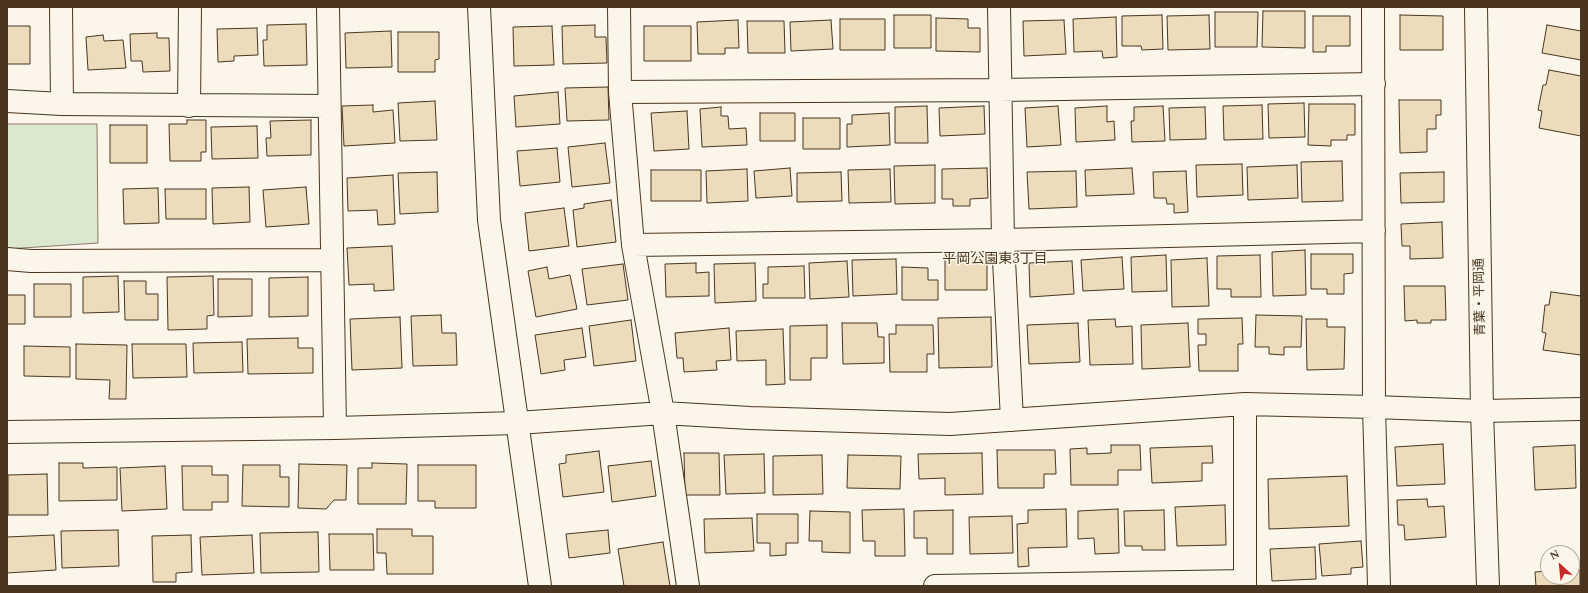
<!DOCTYPE html>
<html>
<head>
<meta charset="utf-8">
<style>
	body { margin:0 }
	#map { position:relative; width:1588px; height:593px; overflow:hidden; background:#fbf6e9; font-family:Spectral,serif }
	canvas { display:block }
	.frame { position:absolute; inset:0; border:8px solid #4a3520; pointer-events:none }
	.north { position:absolute; left:1540px; top:545px; width:40px; height:40px; box-sizing:border-box; background:#fbf6e9; border:1px solid #b4a999; border-radius:50%; rotate:333deg; font-size:11px; font-weight:700; line-height:16px; text-align:center; color:#4a3520 }
	.north::after { content:''; display:block; margin:auto; width:14px; height:18px; background:#c62828; clip-path:polygon(50% 0,100% 100%,50% 72%,0 100%) }
</style>
</head>
<body>
<div id="map">
<canvas width="1588" height="593"></canvas>
<div class="frame"></div>
<div class="north">N</div>
</div>
<script>
const ctx = document.querySelector('canvas').getContext('2d');
ctx.lineJoin = 'round';
function fill(path, color) { ctx.fillStyle = color; ctx.fill(path, 'evenodd'); }
const poly = rows => new Path2D(rows.map(r => 'M' + r).join(''));
function stroke(path, color, width, dash) { ctx.strokeStyle = color; ctx.lineWidth = width; ctx.lineCap = dash ? 'butt' : 'round'; ctx.setLineDash(dash || []); ctx.stroke(path); }
function drawText(font, color, halo, rows, align = 'center') {
  ctx.font = font + ' Spectral,"Noto Sans JP",serif'; ctx.lineWidth = 3; ctx.setLineDash([]); ctx.textBaseline = 'middle'; ctx.strokeStyle = halo; ctx.fillStyle = color; for (const [text, x, y, turn = 0] of rows) {
    ctx.save(); ctx.translate(x, y); ctx.rotate((+turn || 0) * Math.PI / 180); ctx.textAlign = isNaN(turn) ? turn : align; if (halo) ctx.strokeText(text, 0, 0); ctx.fillText(text, 0, 0); ctx.restore();
  }
}
const green = poly([
	[7,124,97,124,98,243,7,249,7,124]
]);
const building = poly([
	[1263,11,1305,11,1305,48,1262,47,1263,11],
	[1215,12,1258,12,1257,47,1215,47,1215,12],
	[894,15,931,15,931,48,894,48,894,15],
	[1162,15,1163,49,1142,50,1141,46,1122,46,1122,16,1162,15],
	[1209,15,1210,49,1168,50,1167,16,1209,15],
	[1400,15,1443,16,1443,50,1400,50,1400,15],
	[1313,16,1350,16,1350,46,1326,46,1326,52,1313,52,1313,16],
	[1116,17,1117,57,1103,58,1102,51,1074,52,1073,19,1116,17],
	[936,18,968,19,968,28,980,28,980,52,936,51,936,18],
	[840,19,885,19,885,50,840,50,840,19],
	[738,20,739,48,725,48,725,54,698,54,697,22,738,20],
	[831,20,833,49,791,51,790,22,831,20],
	[1064,20,1066,54,1024,56,1023,21,1064,20],
	[747,21,784,21,785,53,748,53,747,21],
	[306,24,307,65,264,66,263,40,267,40,267,25,306,24],
	[595,25,595,37,606,37,607,63,563,64,562,26,595,25],
	[1547,25,1581,31,1581,60,1542,53,1547,25],
	[7,26,30,26,30,64,7,64,7,26],
	[552,26,554,65,514,66,513,27,552,26],
	[644,26,691,26,691,61,644,61,644,26],
	[257,28,258,55,234,56,234,61,218,62,217,29,257,28],
	[391,31,392,67,346,68,345,33,391,31],
	[398,32,439,32,439,59,435,60,435,72,398,72,398,32],
	[157,33,157,38,169,38,170,71,143,72,142,61,131,61,130,34,157,33],
	[103,35,104,41,123,40,126,68,88,70,86,37,103,35],
	[1549,70,1581,76,1581,136,1539,128,1542,111,1538,110,1543,85,1546,85,1549,70],
	[608,87,609,120,567,121,565,88,608,87],
	[558,92,560,124,516,127,514,96,558,92],
	[1399,100,1441,100,1441,115,1436,115,1436,129,1427,129,1427,152,1400,153,1399,100],
	[435,101,437,140,400,141,398,103,435,101],
	[1304,103,1305,137,1269,138,1268,104,1304,103],
	[1309,104,1355,104,1355,135,1347,135,1347,140,1331,140,1331,146,1308,145,1309,104],
	[373,105,373,112,393,110,395,143,344,146,342,106,373,105],
	[1262,105,1263,139,1224,140,1223,106,1262,105],
	[927,106,928,143,895,143,895,107,927,106],
	[984,106,985,134,940,136,939,108,984,106],
	[1058,106,1061,145,1027,147,1025,108,1058,106],
	[1107,106,1107,122,1114,121,1115,140,1076,142,1075,108,1107,106],
	[1163,106,1165,141,1132,142,1131,121,1134,121,1134,107,1163,106],
	[721,107,721,116,728,116,729,129,746,128,747,145,702,147,700,109,721,107],
	[1205,107,1206,139,1170,140,1169,108,1205,107],
	[687,111,689,149,654,151,651,113,687,111],
	[760,113,795,113,795,141,760,141,760,113],
	[889,113,890,145,847,147,847,124,852,124,852,115,889,113],
	[803,118,840,118,840,149,803,149,803,118],
	[187,120,206,120,206,152,201,152,201,161,170,161,169,124,187,124,187,120],
	[311,120,311,155,267,156,266,138,271,138,270,121,311,120],
	[110,125,147,125,147,163,110,163,110,125],
	[257,126,258,158,212,159,211,127,257,126],
	[605,143,610,183,572,187,568,147,605,143],
	[557,148,560,182,520,186,517,151,557,148],
	[1342,161,1343,201,1302,202,1301,162,1342,161],
	[1242,164,1243,195,1197,197,1196,165,1242,164],
	[935,165,935,203,895,204,894,166,935,165],
	[1297,165,1298,198,1248,200,1247,167,1297,165],
	[790,168,792,196,756,198,754,171,790,168],
	[987,168,988,198,970,199,970,206,953,206,953,199,942,199,942,169,987,168],
	[1132,168,1134,194,1086,196,1085,170,1132,168],
	[747,169,748,201,707,203,706,171,747,169],
	[890,169,891,202,849,203,848,170,890,169],
	[651,170,701,170,701,201,651,201,651,170],
	[1076,171,1077,207,1029,209,1027,172,1076,171],
	[1186,171,1188,212,1174,213,1174,204,1167,204,1166,198,1154,198,1153,172,1186,171],
	[437,172,438,212,400,214,398,173,437,172],
	[841,172,842,201,797,202,797,173,841,172],
	[1444,172,1444,202,1401,203,1400,173,1444,172],
	[393,175,395,224,378,225,377,210,348,211,347,178,393,175],
	[249,187,250,222,213,224,212,188,249,187],
	[306,187,309,224,266,227,263,190,306,187],
	[158,188,159,223,124,224,123,189,158,188],
	[165,189,206,189,206,219,166,219,165,189],
	[611,200,616,242,577,247,573,210,584,208,584,204,611,200],
	[564,208,569,246,529,251,525,213,564,208],
	[1442,222,1443,258,1410,259,1410,246,1402,246,1401,224,1442,222],
	[392,246,394,290,374,291,374,284,349,285,347,248,392,246],
	[1305,250,1306,295,1273,296,1272,252,1305,250],
	[1311,254,1353,254,1353,273,1344,274,1344,294,1327,294,1327,289,1311,289,1311,254],
	[1166,255,1167,291,1132,292,1131,257,1166,255],
	[1260,255,1261,297,1231,297,1231,289,1217,289,1217,256,1260,255],
	[945,257,987,257,987,290,945,290,945,257],
	[1122,257,1124,289,1083,291,1081,260,1122,257],
	[1207,258,1209,306,1172,307,1171,260,1207,258],
	[896,259,897,294,853,296,852,260,896,259],
	[847,261,849,297,810,299,809,263,847,261],
	[1072,261,1074,294,1030,297,1029,263,1072,261],
	[696,263,696,273,709,272,709,296,666,297,665,264,696,263],
	[755,263,756,301,715,303,714,264,755,263],
	[623,264,628,300,587,305,582,269,623,264],
	[804,266,805,298,763,298,763,284,768,284,768,267,804,266],
	[547,267,549,279,570,275,577,309,536,317,528,271,547,267],
	[902,267,928,268,928,280,938,280,938,300,902,300,902,267],
	[118,276,119,312,83,313,83,277,118,276],
	[213,276,214,315,207,316,207,329,168,330,167,277,213,276],
	[308,277,308,316,269,317,269,278,308,277],
	[218,279,252,279,252,316,218,317,218,279],
	[124,281,146,281,146,294,158,294,158,320,125,320,124,281],
	[34,284,71,284,71,317,34,317,34,284],
	[1404,286,1445,286,1446,320,1431,320,1431,323,1417,323,1417,320,1405,321,1404,286],
	[1551,292,1581,296,1581,355,1543,350,1546,333,1542,332,1545,305,1549,305,1551,292],
	[7,295,25,295,25,324,7,324,7,295],
	[441,315,442,333,456,333,457,365,413,366,411,316,441,315],
	[1256,315,1302,316,1301,347,1284,347,1284,355,1269,354,1269,347,1255,347,1256,315],
	[400,317,402,368,352,370,350,319,400,317],
	[991,317,992,367,939,368,938,318,991,317],
	[1242,318,1243,344,1238,344,1238,371,1199,371,1198,345,1206,345,1206,334,1198,334,1198,319,1242,318],
	[1115,319,1116,327,1132,326,1133,364,1090,365,1088,320,1115,319],
	[1306,319,1327,319,1327,327,1345,327,1344,369,1307,370,1306,319],
	[631,320,636,361,594,366,589,326,631,320],
	[842,323,877,323,878,337,884,337,884,363,843,364,842,323],
	[1078,323,1080,362,1029,364,1027,325,1078,323],
	[1188,323,1190,367,1142,369,1141,325,1188,323],
	[827,325,827,358,811,358,811,380,790,380,790,326,827,325],
	[896,325,933,325,934,354,927,354,927,372,890,372,889,334,896,334,896,325],
	[582,328,586,357,564,360,565,370,541,374,535,335,582,328],
	[729,328,731,360,716,361,717,370,684,372,683,358,677,358,675,333,729,328],
	[783,329,785,384,766,385,766,360,737,361,736,331,783,329],
	[298,338,298,348,313,348,313,373,248,374,247,339,298,338],
	[242,342,243,372,194,373,193,343,242,342],
	[76,344,127,345,126,399,109,399,110,380,76,379,76,344],
	[132,344,186,344,187,377,133,378,132,344],
	[24,346,70,347,70,377,24,376,24,346],
	[1443,444,1445,484,1397,486,1395,447,1443,444],
	[1111,445,1140,445,1141,470,1118,470,1118,485,1071,485,1070,449,1087,448,1087,454,1111,453,1111,445],
	[1575,445,1576,488,1535,490,1533,447,1575,445],
	[1212,446,1213,463,1202,463,1202,481,1152,483,1150,448,1212,446],
	[997,450,1055,450,1056,474,1044,474,1044,488,998,488,997,450],
	[599,451,604,492,563,497,559,464,566,463,566,455,599,451],
	[684,453,719,453,720,495,685,495,684,453],
	[982,453,983,494,945,495,945,478,919,479,918,454,982,453],
	[764,454,765,493,726,494,724,455,764,454],
	[822,455,823,494,773,495,773,456,822,455],
	[848,455,901,456,900,489,847,488,848,455],
	[651,461,656,496,612,502,608,466,651,461],
	[59,463,83,463,83,468,117,467,117,500,59,501,59,463],
	[372,463,407,464,406,504,358,504,358,468,372,468,372,463],
	[299,464,347,465,346,500,334,500,326,509,298,508,299,464],
	[243,465,280,465,280,477,289,477,289,507,242,506,243,465],
	[418,465,476,465,476,508,435,508,435,501,418,501,418,465],
	[165,466,167,509,122,511,120,468,165,466],
	[182,466,212,466,212,475,228,475,228,502,212,502,212,510,183,510,182,466],
	[47,474,48,515,8,515,8,475,47,474],
	[1347,476,1349,526,1269,529,1268,479,1347,476],
	[1427,499,1428,507,1444,506,1446,537,1405,540,1404,525,1398,525,1397,500,1427,499],
	[1225,505,1226,545,1177,546,1175,507,1225,505],
	[904,509,905,556,875,556,875,541,863,541,862,510,904,509],
	[1066,509,1067,547,1028,548,1029,566,1018,567,1017,524,1028,523,1028,510,1066,509],
	[1118,509,1119,553,1095,554,1094,538,1078,539,1078,511,1118,509],
	[953,510,953,554,927,554,927,538,914,538,914,511,953,510],
	[1164,510,1165,550,1142,550,1142,546,1125,546,1124,511,1164,510],
	[810,511,850,512,850,553,822,552,822,541,809,541,810,511],
	[757,514,798,514,798,543,786,543,786,555,770,556,770,543,757,543,757,514],
	[1012,516,1013,553,970,554,969,517,1012,516],
	[752,518,754,551,705,553,704,519,752,518],
	[377,529,412,529,412,536,433,536,433,574,387,574,386,553,377,553,377,529],
	[118,530,119,566,62,568,61,531,118,530],
	[608,530,610,553,569,558,566,534,608,530],
	[318,532,319,572,261,573,260,533,318,532],
	[329,534,373,534,374,570,330,570,329,534],
	[54,535,56,570,7,573,7,537,54,535],
	[191,535,192,572,176,573,176,582,153,582,152,536,191,535],
	[252,535,254,573,202,575,200,537,252,535],
	[1361,541,1363,567,1351,568,1351,574,1322,576,1319,544,1361,541],
	[663,542,670,586,624,586,618,549,663,542],
	[1315,547,1316,579,1272,581,1270,549,1315,547],
	[1572,570,1580,570,1580,586,1536,586,1535,572,1548,571,1548,577,1572,577,1572,570]
]);
const street = poly([
	[61,7,62,104],
	[328,7,335,428],
	[619,7,620,92,633,245,663,413,688,586],
	[999,7,1003,240,1012,420],
	[1373,7,1374,407,1379,586],
	[620,92,1000,90,1374,84],
	[7,101,62,104,329,106],
	[189,106,190,7],
	[633,245,1003,240,1374,231],
	[7,259,31,261,332,260],
	[1245,404,1245,586],
	[7,432,335,428,517,423,663,413,750,418,950,424,1245,404,1374,407,1482,411,1581,409],
	[935,586,1245,581]
]);
const secondary = poly([
	[479,7,489,220,540,586],
	[1476,7,1482,411,1488,586]
]);
const streetNames = [
	["青葉・平岡通",1481,297,-91]
];
const neighbourhoodNames = [
	["平岡公園東3丁目",995,260]
];
fill(green, '#dce7d0');
stroke(green, '#887966', 1);
fill(building, '#ecdcbc');
stroke(building, '#4a3520', 1);
stroke(street, '#4a3520', 24);
stroke(secondary, '#4a3520', 24);
stroke(street, '#fbf6e9', 22);
stroke(secondary, '#fbf6e9', 22);
drawText('13px', '#4a3520', '#fbf6e9', streetNames);
drawText('14px', '#4a3520', '#fbf6e9', neighbourhoodNames);
</script>
</body>
</html>
